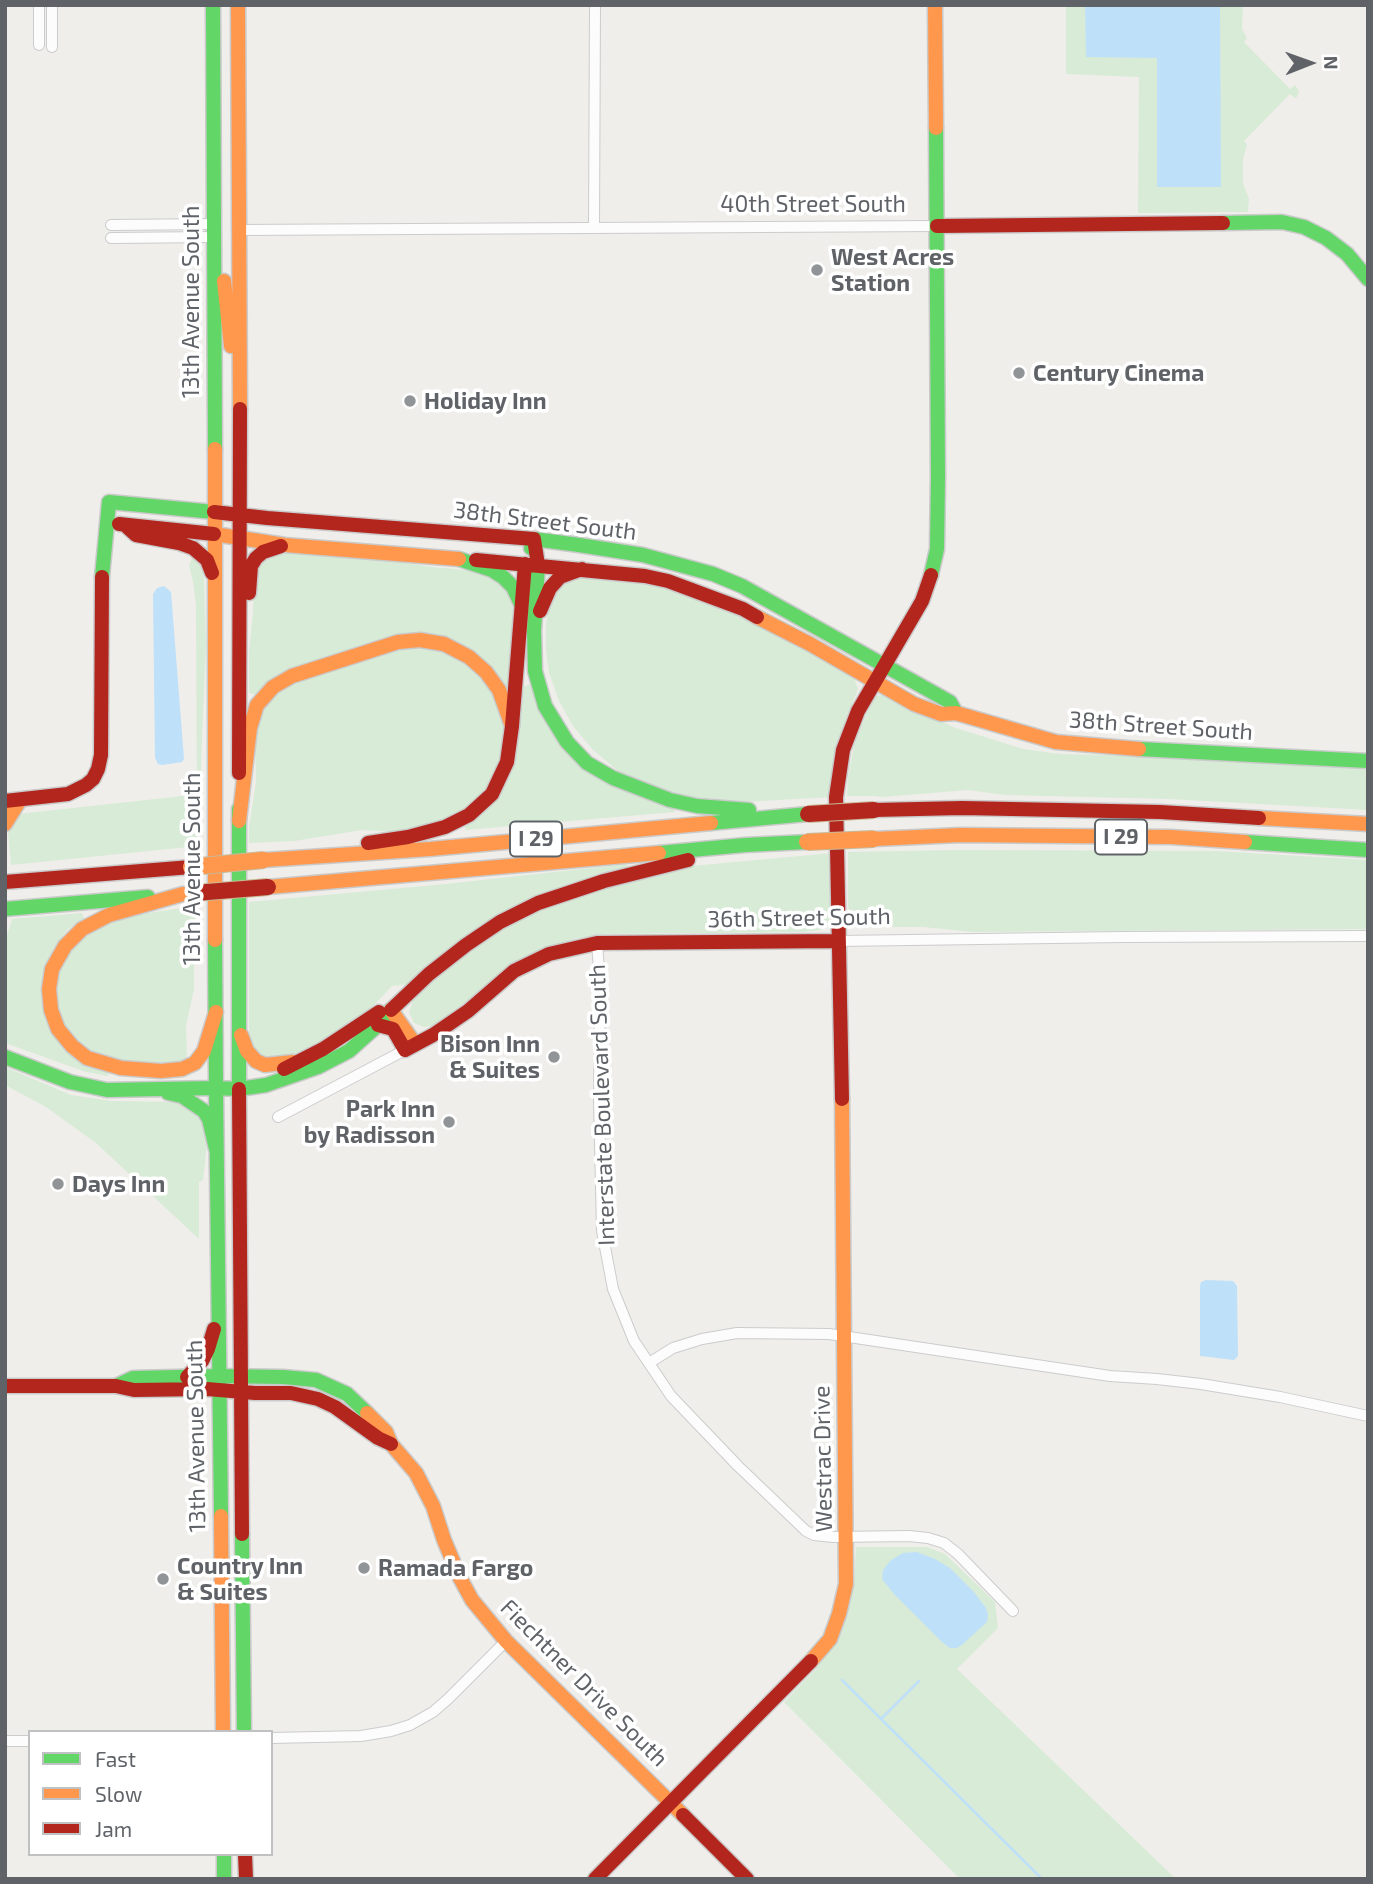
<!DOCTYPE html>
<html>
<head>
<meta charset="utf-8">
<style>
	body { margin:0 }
	#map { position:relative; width:1373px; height:1884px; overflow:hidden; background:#efeeea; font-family:"Exo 2",sans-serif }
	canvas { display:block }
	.frame { position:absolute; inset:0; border:7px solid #5f6368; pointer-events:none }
	.legend { position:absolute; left:28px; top:1730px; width:245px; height:126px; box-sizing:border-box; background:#fff; border:2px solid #bfc1c3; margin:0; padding:9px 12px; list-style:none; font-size:21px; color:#5f6368 }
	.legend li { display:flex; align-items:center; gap:14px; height:35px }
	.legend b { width:35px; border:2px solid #bfc1c3 }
	.north { position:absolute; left:1275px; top:28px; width:70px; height:70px; -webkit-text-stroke:5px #fff; paint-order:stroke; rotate:89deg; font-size:19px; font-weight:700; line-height:28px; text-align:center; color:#5f6368 }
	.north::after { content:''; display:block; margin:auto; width:24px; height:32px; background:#5f6368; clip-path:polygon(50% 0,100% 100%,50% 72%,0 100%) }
</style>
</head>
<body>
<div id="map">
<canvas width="1373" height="1884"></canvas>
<div class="frame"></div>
<ul class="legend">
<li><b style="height:9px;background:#63d668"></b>Fast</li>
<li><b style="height:9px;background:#ff974d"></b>Slow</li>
<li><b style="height:9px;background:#b3261e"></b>Jam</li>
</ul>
<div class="north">N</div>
</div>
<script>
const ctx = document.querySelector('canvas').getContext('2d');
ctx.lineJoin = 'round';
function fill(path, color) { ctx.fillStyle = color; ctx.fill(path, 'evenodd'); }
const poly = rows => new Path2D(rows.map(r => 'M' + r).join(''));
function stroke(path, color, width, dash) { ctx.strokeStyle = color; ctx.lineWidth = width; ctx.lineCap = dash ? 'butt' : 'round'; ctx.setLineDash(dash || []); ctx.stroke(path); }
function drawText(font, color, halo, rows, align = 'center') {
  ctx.font = font + ' "Exo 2",sans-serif'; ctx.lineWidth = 7; ctx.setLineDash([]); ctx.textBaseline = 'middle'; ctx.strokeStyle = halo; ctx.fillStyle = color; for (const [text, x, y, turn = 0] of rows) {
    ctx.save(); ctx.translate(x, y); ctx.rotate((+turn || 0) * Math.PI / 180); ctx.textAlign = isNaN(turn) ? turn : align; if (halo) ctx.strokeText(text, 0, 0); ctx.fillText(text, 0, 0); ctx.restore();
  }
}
const green = poly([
	[1066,5,1243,5,1242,29,1247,38,1244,42,1290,89,1295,85,1299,91,1297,97,1295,98,1290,94,1244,141,1247,145,1243,159,1243,183,1249,199,1248,212,1138,213,1139,77,1066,74],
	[277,551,369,557,432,567,478,571,506,585,517,619,510,684,503,686,426,635,257,695,249,693,249,653,253,612,255,571,259,562],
	[193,556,201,562,204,576,206,645,201,762,201,837,197,816,196,605,193,581,189,565],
	[584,575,638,581,664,587,738,611,853,675,858,689,845,721,835,756,832,797,743,802,703,801,650,787,618,771,592,749,573,726,558,699,549,672,546,651,546,624,550,602,557,589,569,579],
	[404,647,445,651,477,671,503,711,505,736,502,758,481,798,441,823,396,832,362,830,294,841,249,843,249,828,256,782,255,737,267,702,294,683],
	[532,683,566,747,675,806,675,812,466,830,464,825,487,809,521,688],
	[885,693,953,727,1023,749,1060,754,1145,756,1368,767,1368,810,1169,799,1005,795,968,790,882,797,873,796,847,796,848,777,855,741,872,702,875,697],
	[192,795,193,822,198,846,11,865,8,832,12,821,18,814],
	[958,850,1215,851,1368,860,1368,929,974,932,923,927,869,927,858,922,850,913,848,906,848,852],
	[832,853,832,916,820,930,803,932,607,934,574,939,545,949,512,966,434,1026,424,1027,414,1023,409,1012,414,998,487,934,549,903,681,867],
	[627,864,629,869,580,881,410,984,392,986,372,1007,330,1036,298,1054,277,1061,256,1054,249,1039,249,902,446,884],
	[197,906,194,931,194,989,186,1026,187,1059,174,1062,134,1063,92,1053,72,1039,56,1012,53,991,68,948,118,917],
	[82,913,84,918,68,929,55,946,46,964,45,1017,109,1070,108,1076,86,1072,5,1043,5,942,12,919],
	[5,1067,71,1095,112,1101,179,1102,193,1108,208,1133,203,1180,199,1182,199,1239,96,1143,46,1107,5,1085],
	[856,1547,927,1547,945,1554,995,1602,998,1628,957,1669,1176,1879,960,1879,784,1702,815,1670,828,1653,845,1620,854,1583]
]);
const water = poly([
	[1085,5,1220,5,1221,187,1157,187,1157,58,1086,57],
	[164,586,171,592,184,759,182,762,162,765,158,764,155,758,153,594,157,588],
	[1206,1280,1233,1281,1237,1286,1238,1356,1234,1360,1200,1356,1200,1286,1201,1282],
	[917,1552,935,1559,950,1568,974,1592,986,1608,988,1615,987,1622,963,1644,957,1648,950,1648,942,1642,894,1594,882,1579,883,1570,891,1560,903,1553]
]);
const stream = poly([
	[842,1680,1042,1879],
	[882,1718,919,1681]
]);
const street = poly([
	[39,5,39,45],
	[52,47,52,5],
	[111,225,214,224],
	[594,227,595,5],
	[239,230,937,226],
	[111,238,214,237],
	[838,941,1123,937,1368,936],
	[597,943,600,984,599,1101,602,1231,613,1289,634,1341,671,1396,738,1466,806,1531,814,1535,833,1537,909,1536,928,1538,944,1543,958,1554,1013,1611],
	[278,1117,405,1050],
	[649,1363,673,1348,702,1339,737,1333,829,1334,1110,1376,1157,1379,1201,1384,1280,1397,1368,1416],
	[271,1738,361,1736,391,1731,410,1725,433,1712,448,1699,506,1641],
	[5,1741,30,1741]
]);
const fast = poly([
	[213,5,215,449],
	[1223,223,1282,222,1304,227,1326,238,1347,254,1368,279],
	[531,548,534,539,579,545,643,555,713,574,742,586,950,702,956,713],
	[459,559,492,570,503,577,513,587,521,604],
	[538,565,534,631,535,671,545,706,567,742,587,763,613,778,670,800,697,806,749,810],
	[931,575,937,549,938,477,936,128],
	[102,577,109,502,214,512],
	[1139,749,1368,761],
	[239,809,239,1089],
	[711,823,808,814],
	[1245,842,1368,850],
	[659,853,745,845,807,842],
	[5,909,148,897],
	[215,940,216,1088,239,1089,266,1085,318,1067,349,1051,378,1025,391,1010],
	[5,1057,70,1082,107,1090,216,1088],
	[216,1088,221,1516],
	[168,1093,182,1096,204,1111,209,1119,216,1149],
	[116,1386,133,1378,219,1376,283,1377,316,1380,347,1394,367,1413],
	[242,1534,244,1732],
	[224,1854,224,1879]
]);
const slow = poly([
	[238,5,240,409],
	[935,5,936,128],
	[224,281,231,346],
	[215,449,215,940],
	[214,534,285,545,459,559],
	[757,617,810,644,914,704,941,714,956,713,1056,742,1139,749],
	[1259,818,1368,824],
	[239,821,250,728,257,705,273,687,292,676,398,642,420,640,444,644,469,657,486,672,499,690,512,726],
	[5,824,20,800],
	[874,839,960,835,1171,837,1245,842],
	[264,860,430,849,711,823],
	[268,887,659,853],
	[183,894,109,915,82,929,65,946,52,969,49,989,51,1010,58,1029,72,1046,87,1058,121,1068,161,1071,182,1069,195,1063,204,1051,216,1012],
	[391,1010,415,1044],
	[241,1035,247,1051,256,1061,265,1065,293,1062],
	[367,1413,386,1432,391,1444,416,1473,433,1506,444,1540,460,1578,472,1600,506,1641,683,1815],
	[221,1516,223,1732],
	[811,1661,830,1639,839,1614,846,1584,842,1099]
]);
const jam = poly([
	[937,226,1223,223],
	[214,512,267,518,534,539,538,565],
	[119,524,214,534],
	[125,525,136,535,179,543,193,548,207,560,212,573],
	[476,560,645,576,668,581,743,609,757,617],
	[249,593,251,566,256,558,263,552,281,546],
	[540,611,550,588,560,577,582,569],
	[239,773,240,409],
	[5,801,68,794,86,785,93,779,98,769,101,755,102,577],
	[874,810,962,808,1160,812,1259,818],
	[368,843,408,837,445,827,469,815,492,794,507,762,512,726,525,564],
	[5,882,191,867],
	[391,1010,429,974,466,945,500,922,538,903,604,881,688,860],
	[378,1025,393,1029,405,1050,433,1035,468,1011,514,971,549,954,597,943,838,941],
	[284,1069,323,1049,379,1012],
	[239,1089,242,1534],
	[842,1099,836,797,843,750,858,711,922,601,931,575],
	[187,1377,202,1361,208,1349,214,1329],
	[5,1386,116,1386,134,1390,207,1389,255,1393,291,1393,318,1399,335,1407,378,1438,391,1444],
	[683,1815,747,1879],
	[245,1854,246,1879],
	[595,1879,811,1661]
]);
const slowBridge = poly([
	[807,842,874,839],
	[191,867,264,860]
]);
const jamBridge = poly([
	[808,814,874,810],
	[195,893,268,887]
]);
const markers = [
	[817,270,7,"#919496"],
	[1019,373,7,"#919496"],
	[410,401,7,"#919496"],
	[554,1057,7,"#919496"],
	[449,1122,7,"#919496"],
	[58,1184,7,"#919496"],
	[364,1568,7,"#919496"],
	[163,1579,7,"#919496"]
];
const shields = [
	[1121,837,52],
	[536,839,52]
];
const shieldNames = [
	["I 29",1121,837],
	["I 29",536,839]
];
const streetNames = [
	["40th Street South",813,204],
	["13th Avenue South",191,302,-90],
	["38th Street South",545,521,7],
	["38th Street South",1161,726,4],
	["13th Avenue South",192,869,-90],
	["36th Street South",799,918,-1],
	["Interstate Boulevard South",602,1105,-92],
	["13th Avenue South",196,1436,-91],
	["Westrac Drive",823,1459,-91],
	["Fiechtner Drive South",584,1683,45]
];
const poiNames = [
	["West Acres",831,257],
	["Station",831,283],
	["Century Cinema",1033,373],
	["Holiday Inn",424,401],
	["Bison Inn",540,1044,"right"],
	["& Suites",540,1070,"right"],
	["Park Inn",435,1109,"right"],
	["by Radisson",435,1135,"right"],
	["Days Inn",72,1184],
	["Country Inn",177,1566],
	["& Suites",177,1592],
	["Ramada Fargo",378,1568]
];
fill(green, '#d8ebd6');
fill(water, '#bfe0f9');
stroke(stream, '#bfe0f9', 2.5);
stroke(street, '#cbcccc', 12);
stroke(fast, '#cacacb', 17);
stroke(slow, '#cacacb', 17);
stroke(jam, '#cacacb', 17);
stroke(street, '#fdfcfc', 10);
stroke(fast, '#63d668', 14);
stroke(slow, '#ff974d', 14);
stroke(jam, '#b3261e', 14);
stroke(slowBridge, '#c8b996', 18, []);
stroke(jamBridge, '#c8b996', 18, []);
stroke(slowBridge, '#ff974d', 16);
stroke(jamBridge, '#b3261e', 16);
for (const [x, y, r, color] of markers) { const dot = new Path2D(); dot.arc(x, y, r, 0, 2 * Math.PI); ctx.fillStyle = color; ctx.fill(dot); stroke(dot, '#fff', 2.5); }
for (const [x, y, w] of shields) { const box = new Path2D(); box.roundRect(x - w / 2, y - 17.5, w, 35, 5); ctx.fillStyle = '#fff'; ctx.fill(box); stroke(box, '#5f6368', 2); }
drawText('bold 21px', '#5f6368', null, shieldNames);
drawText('23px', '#5f6368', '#fff', streetNames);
drawText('bold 23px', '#5f6368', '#fff', poiNames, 'left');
</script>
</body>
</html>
